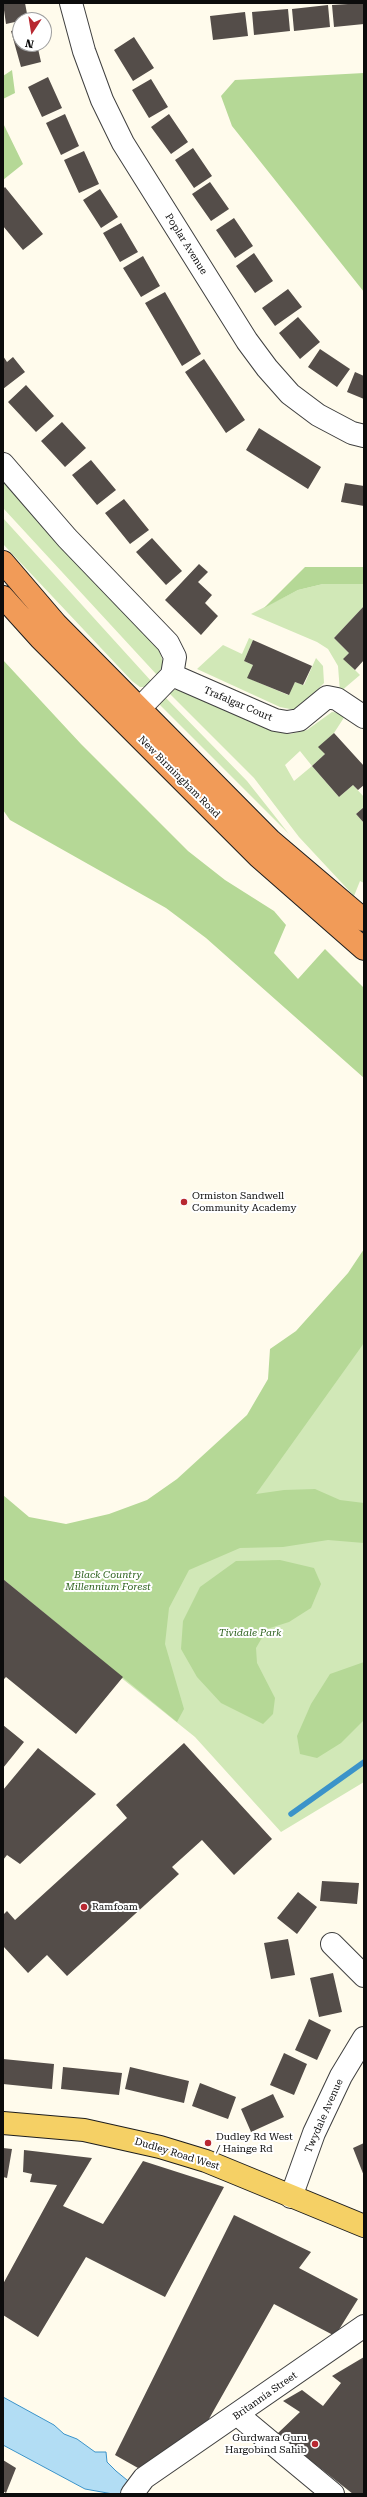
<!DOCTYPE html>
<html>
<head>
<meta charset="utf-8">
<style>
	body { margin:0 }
	#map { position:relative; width:367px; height:2497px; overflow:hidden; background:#fffbec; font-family:"Roboto Serif",serif }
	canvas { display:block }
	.frame { position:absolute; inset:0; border:4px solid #0c0c0c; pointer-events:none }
	.north { position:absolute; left:12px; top:12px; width:40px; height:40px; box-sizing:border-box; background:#fff; border:1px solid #9e9e9e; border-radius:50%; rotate:192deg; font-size:11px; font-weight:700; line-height:16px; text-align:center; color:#0c0c0c }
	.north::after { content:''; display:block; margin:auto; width:14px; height:18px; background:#b82831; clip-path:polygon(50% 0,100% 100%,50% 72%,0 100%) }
</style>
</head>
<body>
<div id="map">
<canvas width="367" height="2497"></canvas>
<div class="frame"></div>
<div class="north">N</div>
</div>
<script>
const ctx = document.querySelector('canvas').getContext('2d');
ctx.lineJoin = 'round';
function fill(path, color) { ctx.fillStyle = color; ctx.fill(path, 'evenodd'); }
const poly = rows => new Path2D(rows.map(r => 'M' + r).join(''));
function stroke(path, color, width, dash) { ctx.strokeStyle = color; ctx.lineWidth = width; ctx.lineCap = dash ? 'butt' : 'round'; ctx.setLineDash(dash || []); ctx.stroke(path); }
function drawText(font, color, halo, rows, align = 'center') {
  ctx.font = font + ' "Roboto Serif",serif'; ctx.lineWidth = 4; ctx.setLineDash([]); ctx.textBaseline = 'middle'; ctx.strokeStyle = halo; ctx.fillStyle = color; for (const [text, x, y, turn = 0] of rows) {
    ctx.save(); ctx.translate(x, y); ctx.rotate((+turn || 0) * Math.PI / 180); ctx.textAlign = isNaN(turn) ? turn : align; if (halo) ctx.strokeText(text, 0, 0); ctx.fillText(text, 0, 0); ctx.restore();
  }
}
const green = poly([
	[3,478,158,648,164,664,157,675,3,508],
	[3,518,152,682,146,687,140,687,132,681,3,544],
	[323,584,364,584,364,606,334,638,349,653,344,659,360,675,340,692,338,666,328,649,317,642,251,614,298,590],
	[249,638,253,640,244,661,253,665,248,678,288,695,295,682,304,685,316,658,323,666,324,683,298,709,290,709,280,707,197,669,223,645,242,654],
	[173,690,181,690,269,730,290,734,307,730,332,712,340,713,345,716,334,733,319,747,325,754,312,766,339,797,353,785,364,797,364,807,356,814,364,823,364,883,360,881,354,896,299,837,254,778,169,693],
	[300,751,312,766,294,781,285,765],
	[166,698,247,781,289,834,159,704],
	[364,1343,364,1782,281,1832,195,1737,79,1644,194,1526]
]);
const forest = poly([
	[12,70,15,93,3,99,3,76],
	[364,73,364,292,232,126,221,96,235,80],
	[3,123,23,164,3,180],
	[305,567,364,567,364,584,323,584,298,590,264,608],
	[3,660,81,744,188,851,225,880,274,911,286,925,274,953,298,979,325,949,364,988,364,1078,206,938,166,908,10,820,3,810],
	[364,1249,364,1343,256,1494,284,1490,315,1489,340,1500,364,1503,364,1543,328,1540,283,1547,240,1548,189,1570,169,1608,165,1644,184,1709,177,1722,3,1579,3,1495,29,1517,66,1524,109,1514,147,1500,177,1479,247,1415,268,1379,270,1349,296,1331,348,1273],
	[280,1560,314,1568,321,1584,311,1608,289,1622,267,1629,256,1648,257,1663,275,1698,273,1714,263,1724,221,1703,197,1677,181,1649,183,1621,200,1587,236,1561],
	[364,1662,364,1720,341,1743,317,1758,300,1754,297,1736,311,1704,330,1674]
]);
const water = poly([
	[3,2397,54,2425,64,2434,77,2439,95,2452,106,2452,107,2462,116,2471,144,2494,113,2494,85,2489,3,2445,3,2397]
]);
const stream = poly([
	[291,1814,364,1762]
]);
const building = poly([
	[3,3,25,3,28,19,6,24],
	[364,3,364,24,334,27,332,5],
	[328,5,330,27,294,31,292,9],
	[288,9,290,31,254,35,252,12],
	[245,12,248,36,213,40,210,16],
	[20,28,20,44,37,44,41,62,21,67,11,31],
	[134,37,154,68,133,81,114,50],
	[48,77,62,108,42,117,28,87],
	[151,79,168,107,149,118,132,90],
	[65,114,79,146,61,155,46,123],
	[169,114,188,142,171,154,151,127],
	[193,148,212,176,194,188,175,160],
	[84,151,99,184,79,193,64,160],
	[210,182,229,209,211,221,192,194],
	[5,187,43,234,23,250,3,226,3,189],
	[100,189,118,217,101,228,83,200],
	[234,218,253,246,235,258,216,230],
	[121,223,138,252,120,262,103,233],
	[254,253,273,281,255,293,236,266],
	[143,256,160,286,141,297,123,268],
	[288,289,302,307,275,326,262,308],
	[165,292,201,354,182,366,145,303],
	[298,317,320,342,300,359,279,333],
	[320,349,350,369,337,387,308,367],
	[3,356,7,362,13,357,25,372,3,389],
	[204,359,245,420,226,433,185,372],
	[355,372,364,376,364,399,347,392],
	[26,385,54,416,36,432,8,402],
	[62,422,86,448,65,467,41,441],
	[259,428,321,467,308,489,246,450],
	[91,460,116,490,97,505,72,475],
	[345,483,364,486,364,506,341,502],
	[124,499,149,530,130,544,105,513],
	[152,538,182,571,166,585,136,552],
	[199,564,208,572,198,582,212,595,205,603,218,616,201,635,165,600],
	[364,606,364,660,355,670,343,659,349,653,334,638],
	[253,640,312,666,303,685,295,682,289,695,247,678,253,665,244,661],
	[334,733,364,766,364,785,358,790,353,785,339,797,312,766,325,754,318,747],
	[364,807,364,823,356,814],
	[3,1579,123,1677,76,1734,6,1677,3,1680],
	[3,1725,24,1742,3,1768],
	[184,1743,272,1839,234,1875,202,1840,172,1867,179,1874,67,1976,47,1955,28,1973,3,1946,3,1915,7,1911,15,1920,127,1818,116,1805],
	[38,1748,96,1794,20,1864,7,1855,3,1860,3,1790],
	[322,1881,359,1883,357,1904,320,1901],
	[298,1892,317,1907,297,1934,277,1918],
	[288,1939,295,1975,271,1979,264,1943],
	[333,1973,342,2012,319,2017,310,1978],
	[309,2019,331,2030,317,2060,295,2050],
	[284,2053,307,2064,294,2095,270,2085],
	[3,2059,54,2064,52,2089,3,2084],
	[63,2067,122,2073,119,2095,61,2089],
	[130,2067,189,2081,184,2103,125,2089],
	[200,2083,236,2097,228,2119,192,2106],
	[273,2094,284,2117,251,2132,241,2109],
	[364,2143,364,2176,353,2148],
	[3,2148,12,2149,7,2178,3,2177],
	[24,2150,92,2158,63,2206,103,2224,143,2161,224,2187,165,2297,86,2257,38,2337,3,2315,3,2284,57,2185,30,2182,32,2174,23,2172],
	[234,2215,311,2252,299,2268,358,2299,335,2336,274,2304,201,2433,138,2468,115,2455],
	[364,2357,364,2494,353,2494,277,2434,300,2412,283,2401,302,2390,323,2406,341,2383,332,2376],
	[3,2460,16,2468,6,2493,3,2491]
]);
const minor = poly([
	[71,3,84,51,102,100,123,143,247,341,267,368,290,394,318,415,352,433,364,436],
	[3,464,67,538,168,643,175,657,172,675,139,709],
	[172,675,275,720,287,722,299,720,327,697,337,699,364,717],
	[332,1944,364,1976],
	[291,2197,314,2133,341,2076,364,2038],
	[238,2415,333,2494],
	[132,2494,144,2478,364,2326]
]);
const major = poly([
	[3,2123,84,2130,160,2147,206,2161,364,2226]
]);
const highway = poly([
	[3,562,56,624,271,841,364,920],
	[3,597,40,638,259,857,364,949]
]);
const markers = [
	[184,1202,4,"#b82831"],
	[84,1907,4,"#b82831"],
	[208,2143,4,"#b82831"],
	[315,2444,4,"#b82831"]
];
const streetNames = [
	["Poplar Avenue",186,244,58],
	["Trafalgar Court",238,704,23],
	["New Birmingham Road",179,777,45],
	["Twydale Avenue",324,2116,-66],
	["Dudley Road West",177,2154,17],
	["Britannia Street",265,2396,-35]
];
const poiNames = [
	["Ormiston Sandwell",192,1196],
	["Community Academy",192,1208],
	["Ramfoam",92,1907],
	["Dudley Rd West",216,2137],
	["/ Hainge Rd",216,2149],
	["Gurdwara Guru",307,2438,"right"],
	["Hargobind Sahib",307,2450,"right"]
];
const parkNames = [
	["Black Country",108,1575],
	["Millennium Forest",108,1587],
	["Tividale Park",250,1633]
];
fill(green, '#d1e8b7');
fill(forest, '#b5d896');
fill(water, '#b2ddf4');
stroke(water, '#3b93c9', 1);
stroke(stream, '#3b93c9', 5.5);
fill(building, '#544d49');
stroke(minor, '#3f3f3f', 24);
stroke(major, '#1d1d1d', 24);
stroke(highway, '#1d1d1d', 24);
stroke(minor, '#fff', 22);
stroke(major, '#f5d065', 22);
stroke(highway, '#f19b58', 22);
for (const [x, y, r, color] of markers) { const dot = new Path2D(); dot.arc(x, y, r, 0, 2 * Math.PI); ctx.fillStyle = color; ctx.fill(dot); stroke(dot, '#fff', 1.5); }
drawText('10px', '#0c0c0c', '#fff', streetNames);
drawText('10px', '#0c0c0c', '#fff', poiNames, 'left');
drawText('italic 10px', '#2e621f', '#fff', parkNames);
</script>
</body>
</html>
